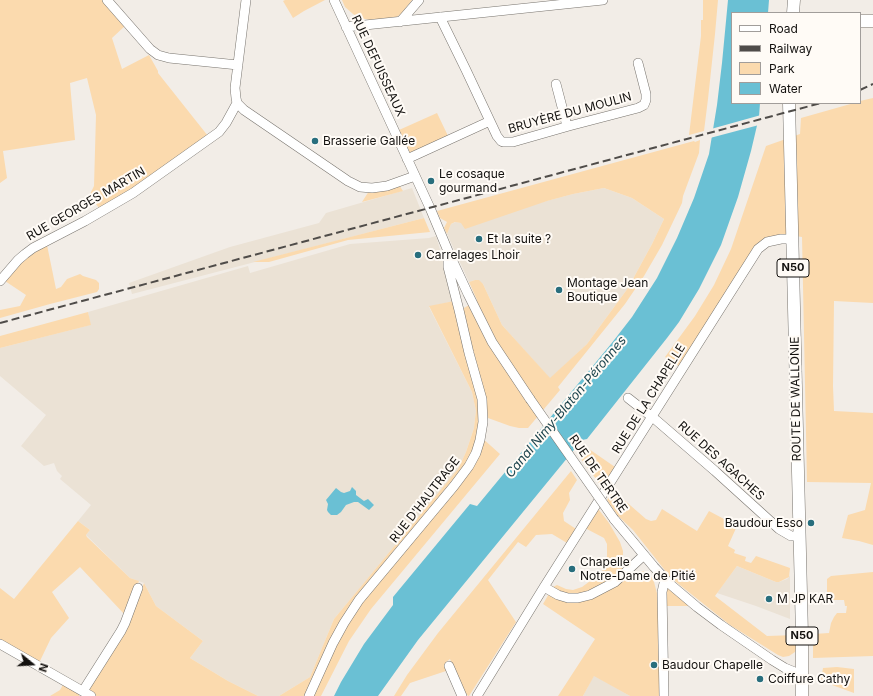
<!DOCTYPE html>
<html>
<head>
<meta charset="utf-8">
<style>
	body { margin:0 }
	#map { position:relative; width:873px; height:696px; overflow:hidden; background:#f2ede7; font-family:Inter,sans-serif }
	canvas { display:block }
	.legend { position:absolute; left:731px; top:12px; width:130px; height:92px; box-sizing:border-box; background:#fffbf6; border:1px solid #a19d9a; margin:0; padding:5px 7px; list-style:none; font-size:12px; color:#13110f }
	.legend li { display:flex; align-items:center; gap:8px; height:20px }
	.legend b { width:20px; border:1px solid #a19d9a }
	.north { position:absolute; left:12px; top:644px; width:40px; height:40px; -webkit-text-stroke:3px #fffbf6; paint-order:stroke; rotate:108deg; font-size:11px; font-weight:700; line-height:16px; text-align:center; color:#13110f }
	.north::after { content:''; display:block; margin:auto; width:14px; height:18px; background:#13110f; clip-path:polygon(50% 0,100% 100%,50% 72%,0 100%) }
</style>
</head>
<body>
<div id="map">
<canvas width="873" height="696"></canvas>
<ul class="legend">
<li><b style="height:5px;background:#fff"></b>Road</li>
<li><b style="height:5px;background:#4f4c49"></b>Railway</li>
<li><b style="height:11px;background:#fbdaae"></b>Park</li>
<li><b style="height:11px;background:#6ac0d4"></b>Water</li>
</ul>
<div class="north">N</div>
</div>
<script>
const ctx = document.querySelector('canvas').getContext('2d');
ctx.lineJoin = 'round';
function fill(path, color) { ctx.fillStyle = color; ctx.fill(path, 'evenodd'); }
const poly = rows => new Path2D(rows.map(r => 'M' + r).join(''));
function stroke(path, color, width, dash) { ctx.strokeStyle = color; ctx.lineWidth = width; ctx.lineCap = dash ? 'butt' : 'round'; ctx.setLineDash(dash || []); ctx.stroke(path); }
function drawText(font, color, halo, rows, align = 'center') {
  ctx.font = font + ' Inter,sans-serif'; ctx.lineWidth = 4; ctx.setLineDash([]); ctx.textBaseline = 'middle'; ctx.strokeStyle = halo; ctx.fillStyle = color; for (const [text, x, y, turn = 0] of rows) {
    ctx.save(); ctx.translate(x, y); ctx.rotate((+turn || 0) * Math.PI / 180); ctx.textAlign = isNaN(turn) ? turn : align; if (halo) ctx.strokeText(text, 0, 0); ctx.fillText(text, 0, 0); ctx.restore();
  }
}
const built = poly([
	[412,188,424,218,132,294,129,283,230,247,319,223,326,213],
	[604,188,632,198,664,219,652,244,628,288,587,344,550,379,502,325,483,284,475,280,469,282,447,234,451,224,456,222,461,223,573,194],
	[436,236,444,263,454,301,429,307,472,392,476,411,475,419,474,428,466,452,458,469,334,619,310,677,279,696,258,696,228,681,190,658,203,641,156,606,144,583,130,578,86,535,90,530,78,521,91,505,60,479,62,476,57,471,54,463,44,466,21,446,46,415,0,376,0,348,90,325,88,312,248,266,250,273,350,244,429,238],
	[737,566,776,582,779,582,787,579,789,577,790,575,790,619,756,606,717,593],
	[594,675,630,696,583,696]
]);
const green = poly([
	[0,0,105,0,126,25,112,38,122,69,149,55,158,71,158,73,208,136,133,190,100,209,89,196,94,186,96,115,87,78,70,83,75,140,3,151,7,178,0,183],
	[285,0,325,0,304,11,293,18,283,1],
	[342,0,412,0,401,14,395,18,371,20,360,18,353,14,345,7],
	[703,0,718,0,715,34,708,99,704,131,689,135,701,36,701,20,703,20],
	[873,98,873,303,834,301,833,386,834,411,873,413,873,545,859,541,842,538,848,515,865,510,871,483,807,482,802,237,789,235,766,238,680,367,665,357,695,316,714,285,731,249,766,146,800,134,801,118,854,103,860,103,860,101],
	[437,113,449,138,411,155,399,130],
	[700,140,699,153,683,196,682,203,662,245,644,276,625,304,558,387,560,390,528,428,519,428,510,426,488,418,486,398,463,312,464,308,477,300,469,282,475,280,479,280,483,284,502,325,550,378,587,344,628,288,652,244,664,219,632,198,604,188,573,194,547,201,465,229,461,223,455,222,451,224,447,234,444,228,447,222,440,218,437,211,694,141,695,142],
	[399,185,403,191,362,202,369,191],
	[424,218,430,232,348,240,269,262,253,262],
	[47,245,56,289,61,287,67,279,80,274,83,276,96,280,99,283,99,289,97,292,50,304,0,318,0,310,20,306,26,295,5,281,15,268,31,255],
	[454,301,480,403,481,437,500,454,371,609,349,641,321,696,279,696,310,677,334,619,458,469,466,452,474,428,475,419,476,411,472,392,429,306],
	[88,312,91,325,0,348,0,336],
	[589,449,615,467,602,487,581,459],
	[571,471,577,480,569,493,570,500,563,513,564,521,576,529,567,543,552,534,536,535,526,547,518,542,488,580,516,622,469,696,468,696,465,692,450,659,446,662,449,670,410,683,401,696,394,696,407,675,438,633],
	[611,494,623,499,646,519,651,521,656,520,662,509,697,531,709,511,737,526,728,546,735,550,734,553,746,557,745,561,751,563,756,556,790,568,789,577,779,582,776,582,737,566,715,596,767,636,796,635,797,645,795,652,789,656,783,657,778,655,730,625,671,578,633,530,618,516,607,500],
	[596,506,609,523,620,542,623,551,623,567,620,573,627,575,642,571,646,572,651,576,654,582,658,597,660,696,630,696,594,676,583,696,558,696,595,639,543,604,553,587,557,585,566,589,573,590,582,587,601,573,605,566,607,556,607,544,604,538,583,527],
	[78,521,90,530,86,535,87,537,130,578,139,581,126,616,80,567,52,592,69,618,51,638,39,663,0,641,0,588,14,599],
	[873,572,873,656,813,658,813,634,829,633,831,623,834,617,837,613,846,613,847,606,845,606,844,600,829,600,827,598,827,579,831,576],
	[144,583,156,606,203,641,190,658,228,681,258,696,96,696,87,690,127,626],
	[669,588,691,606,667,606,666,591],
	[837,667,854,669,854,693,821,681,823,668],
	[64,683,81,693,79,696,50,696,60,690]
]);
const water = poly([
	[728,0,769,0,768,13,732,13,732,103,760,103,759,117,751,151,738,197,721,245,699,289,679,322,667,338,587,439,582,440,418,640,378,696,334,696,341,682,364,644,393,605,393,597,470,504,477,506,611,344,632,317,657,278,677,238,694,198,709,154,717,105,722,63],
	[352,487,356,491,356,495,364,501,368,499,374,505,369,510,358,502,354,502,346,505,341,512,337,515,331,515,328,512,327,510,328,504,326,500,336,488,341,492,344,493,350,491]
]);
const pier = poly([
	[761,115,759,125,710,138,711,129]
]);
const minor = poly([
	[107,0,150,49,158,55,169,58,238,65],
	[334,0,430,208,448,251,468,294,492,342,530,399],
	[440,17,466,70,497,136,501,141,503,142,513,142,569,126,638,108,644,105,646,100,646,94,638,63],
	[400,22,419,0],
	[346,27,603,0],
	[556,84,567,126],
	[237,103,244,110,348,181,360,187,372,188,387,186,415,176],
	[407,159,490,121],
	[0,281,18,260,25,254,33,248,85,221,133,193,219,132,226,123,237,103,236,98,235,88,246,0],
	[628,398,656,420,715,471,779,529,791,536,800,536],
	[614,519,654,567,671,585,697,607,721,625,772,660,785,668,802,675],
	[544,587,558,595,568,598,578,598,590,595,615,582,643,556],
	[0,644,91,696],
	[449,666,462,696],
	[83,691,121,631,125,623,138,588],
	[309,696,333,643,344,623,359,600,454,486,469,466,476,453,480,440,483,422,482,399,469,353,459,310,448,267,448,251],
	[477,696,544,587,758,249,767,242,781,239,792,239],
	[664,696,662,592,665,579]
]);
const major = poly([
	[793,13,794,0],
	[860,21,873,21],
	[789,103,802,635,802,696]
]);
const rail = poly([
	[860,90,873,84],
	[0,323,821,103]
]);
const minorBridge = poly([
	[530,399,614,519]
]);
const markers = [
	[315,141,4,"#286e7d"],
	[431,181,4,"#286e7d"],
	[479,239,4,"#286e7d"],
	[418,255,4,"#286e7d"],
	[559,290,4,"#286e7d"],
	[811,523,4,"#286e7d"],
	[572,569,4,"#286e7d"],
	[769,599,4,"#286e7d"],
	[654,665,4,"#286e7d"],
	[760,679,4,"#286e7d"]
];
const shields = [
	[793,268,32],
	[802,636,32]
];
const shieldNames = [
	["N50",793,268],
	["N50",802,636]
];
const streetNames = [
	["RUE DEFUISSEAUX",378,66,65],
	["BRUYÈRE DU MOULIN",570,113,-15],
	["RUE GEORGES MARTIN",86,204,-30],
	["RUE DE LA CHAPELLE",649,399,-58],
	["ROUTE DE WALLONIE",796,399,-91],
	["RUE DES AGACHES",721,461,42],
	["RUE DE TERTRE",598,474,55],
	["RUE D'HAUTRAGE",425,500,-52]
];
const poiNames = [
	["Brasserie Gallée",323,141],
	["Le cosaque",439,174],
	["gourmand",439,188],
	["Et la suite ?",487,239],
	["Carrelages Lhoir",426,255],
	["Montage Jean",567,283],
	["Boutique",567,297],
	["Baudour Esso",803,523,"right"],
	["Chapelle",580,562],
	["Notre-Dame de Pitié",580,576],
	["M JP KAR",777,599],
	["Baudour Chapelle",662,665],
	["Coiffure Cathy",768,679]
];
const waterNames = [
	["Canal Nimy-Blaton-Péronnes",566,407,-50]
];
fill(built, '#ebe2d5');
fill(green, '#fbdaae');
fill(water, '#6ac0d4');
fill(pier, '#f2ede7');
stroke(minor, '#78746e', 10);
stroke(major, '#78746e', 13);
stroke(minor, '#fff', 9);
stroke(major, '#fff', 12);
stroke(rail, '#4f4c49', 2, [8, 4]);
stroke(minorBridge, '#78746e', 10, []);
stroke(minorBridge, '#fff', 9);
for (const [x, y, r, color] of markers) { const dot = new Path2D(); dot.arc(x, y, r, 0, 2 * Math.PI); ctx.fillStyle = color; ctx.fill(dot); stroke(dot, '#fffbf6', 1.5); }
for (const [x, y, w] of shields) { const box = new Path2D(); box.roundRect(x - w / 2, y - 9, w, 18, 3); ctx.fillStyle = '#fffbf6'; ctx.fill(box); stroke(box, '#13110f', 1); }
drawText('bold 11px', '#13110f', null, shieldNames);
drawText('12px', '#13110f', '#fffbf6', streetNames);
drawText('12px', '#13110f', '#fffbf6', poiNames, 'left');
drawText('italic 13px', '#1e454e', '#fffbf6', waterNames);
</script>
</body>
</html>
